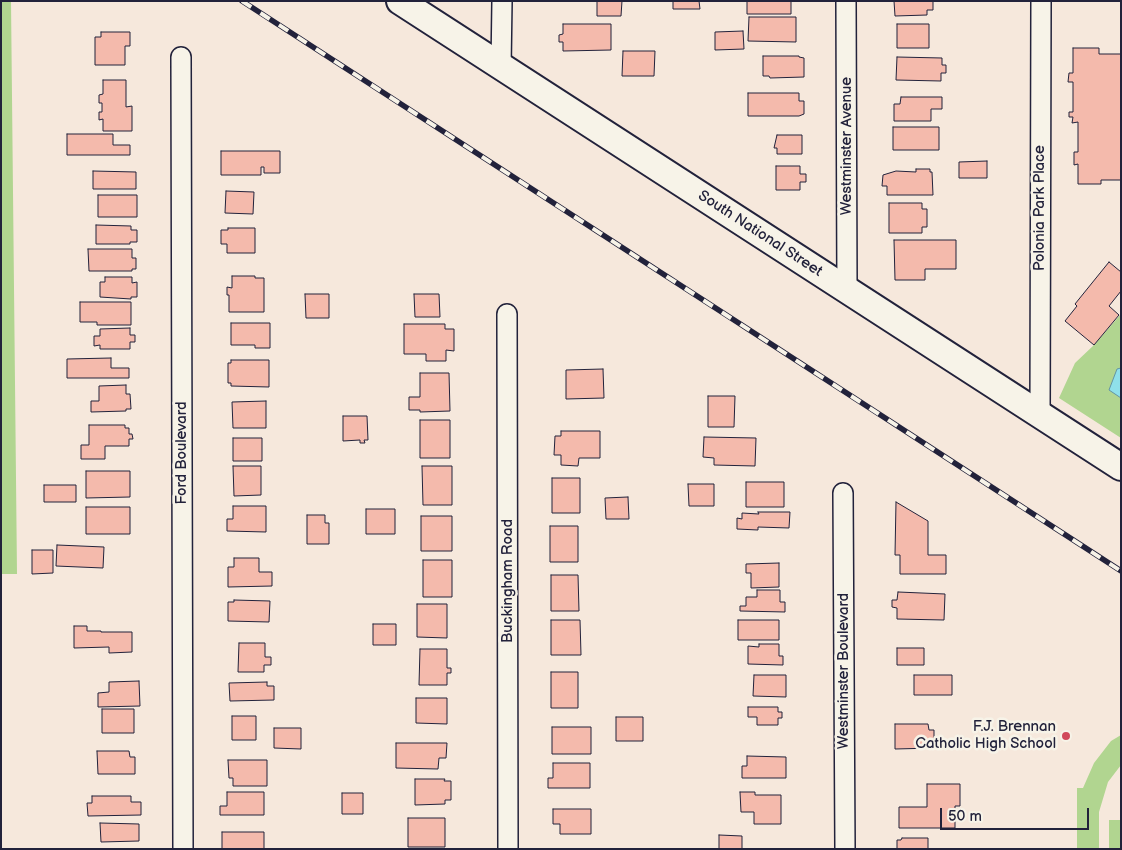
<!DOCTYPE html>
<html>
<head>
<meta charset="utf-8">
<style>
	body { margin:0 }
	#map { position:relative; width:1122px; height:850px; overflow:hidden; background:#f6e8dc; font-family:"Balsamiq Sans",sans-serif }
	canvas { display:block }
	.frame { position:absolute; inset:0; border:2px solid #22223b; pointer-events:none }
	.scale { position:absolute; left:940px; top:808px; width:149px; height:22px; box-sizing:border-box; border:2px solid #22223b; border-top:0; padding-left:6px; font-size:15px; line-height:18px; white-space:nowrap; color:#22223b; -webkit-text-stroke:4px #f7f3e8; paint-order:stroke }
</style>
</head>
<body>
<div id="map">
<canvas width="1122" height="850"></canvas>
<div class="frame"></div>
<div class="scale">50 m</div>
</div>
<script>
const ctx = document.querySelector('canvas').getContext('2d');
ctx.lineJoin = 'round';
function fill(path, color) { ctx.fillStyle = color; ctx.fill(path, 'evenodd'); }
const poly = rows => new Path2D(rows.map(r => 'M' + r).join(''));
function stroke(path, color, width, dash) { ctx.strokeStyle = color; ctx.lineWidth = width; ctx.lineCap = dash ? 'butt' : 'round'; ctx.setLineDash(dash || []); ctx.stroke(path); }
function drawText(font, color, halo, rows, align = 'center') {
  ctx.font = font + ' "Balsamiq Sans",sans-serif'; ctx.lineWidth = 5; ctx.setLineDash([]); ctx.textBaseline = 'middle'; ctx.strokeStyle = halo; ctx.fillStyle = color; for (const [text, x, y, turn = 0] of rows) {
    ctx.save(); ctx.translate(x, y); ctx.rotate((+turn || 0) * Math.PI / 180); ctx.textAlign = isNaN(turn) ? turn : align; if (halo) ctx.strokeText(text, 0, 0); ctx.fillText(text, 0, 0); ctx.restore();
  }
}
const green = poly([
	[1,1,11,1,17,574,1,574],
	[1121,314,1121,438,1059,398,1075,363,1094,345],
	[1121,735,1121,765,1108,782,1099,812,1099,849,1077,849,1077,788,1083,788,1094,763,1111,741],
	[1109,820,1121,820,1121,849,1109,849]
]);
const water = poly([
	[1121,368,1121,398,1109,390,1117,369,1121,368]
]);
const building = poly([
	[622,1,621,16,597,16,597,1,622,1],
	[673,1,699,1,700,9,673,9,673,1],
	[747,1,791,1,791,14,747,14,747,1],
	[894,1,933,1,933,10,927,10,927,15,895,16,894,1],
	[749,17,796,17,796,42,748,41,749,17],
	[563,24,611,24,611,50,563,51,563,42,559,42,559,35,563,34,563,24],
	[897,24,929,24,929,48,897,48,897,24],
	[743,31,744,49,715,50,715,32,743,31],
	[101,32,130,32,130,46,125,46,125,65,95,65,95,37,101,37,101,32],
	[1073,48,1099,48,1099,54,1121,54,1121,180,1101,180,1101,184,1078,184,1078,164,1074,165,1074,152,1078,152,1078,122,1072,123,1073,117,1069,117,1069,112,1073,112,1073,82,1068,82,1069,73,1073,73,1073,48],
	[623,51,655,51,654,76,622,76,623,51],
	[763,56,799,56,799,57,804,58,804,77,770,78,769,76,763,76,763,56],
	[897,57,942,58,942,65,946,65,946,73,941,73,941,81,896,80,897,57],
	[103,80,126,80,126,107,132,106,132,131,103,131,103,119,99,120,99,112,102,112,102,103,99,103,99,95,103,94,103,80],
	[748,93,799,93,799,101,804,101,804,114,799,116,748,116,748,93],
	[901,97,942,97,942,109,931,109,931,121,894,121,894,104,900,104,901,97],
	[893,127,939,127,939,150,893,150,893,127],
	[67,134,113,134,113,145,130,145,130,155,67,155,67,134],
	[777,135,802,135,802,154,777,154,777,148,774,148,777,135],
	[221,151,280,151,280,173,264,173,264,167,261,167,261,175,221,175,221,151],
	[987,161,987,178,959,178,959,162,987,161],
	[776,166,800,166,800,174,806,174,806,182,800,182,800,190,776,190,776,166],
	[916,169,930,169,930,172,932,172,933,195,887,195,887,186,882,186,883,175,896,171,916,172,916,169],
	[93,171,136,172,136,189,93,189,93,171],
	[226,191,254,192,253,214,225,213,226,191],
	[98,195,137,195,137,217,98,217,98,195],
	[889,203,922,203,922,209,927,209,927,227,922,227,922,233,889,233,889,203],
	[96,225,131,226,131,230,137,230,137,242,130,242,130,244,96,244,96,225],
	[228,228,255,228,255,253,227,253,227,244,221,244,221,230,228,230,228,228],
	[894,240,956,240,956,269,925,269,925,280,895,280,894,240],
	[88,249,132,249,132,258,136,258,136,269,132,269,132,271,89,271,88,249],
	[1109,262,1121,272,1121,291,1109,306,1119,315,1094,345,1065,321,1077,306,1075,304,1109,262],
	[232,276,255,276,255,278,264,278,264,312,229,312,229,295,227,295,227,287,232,288,232,276],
	[105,277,132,277,132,283,137,282,137,297,131,297,131,299,100,297,100,282,105,282,105,277],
	[305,294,329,294,329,318,306,318,305,294],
	[414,294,439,294,440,317,415,317,414,294],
	[80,302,131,302,131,325,97,325,97,322,80,322,80,302],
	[231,323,270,323,270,348,255,348,255,345,231,345,231,323],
	[404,324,445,324,445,329,454,329,454,351,446,350,446,361,426,361,426,354,404,354,404,324],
	[130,328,130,335,135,335,135,342,130,342,130,349,100,349,100,345,94,346,94,336,100,336,100,329,130,328],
	[111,358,111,368,129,368,129,378,67,378,67,359,111,358],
	[231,360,269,360,269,387,231,386,231,383,228,383,228,363,231,363,231,360],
	[603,369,604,398,566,399,566,370,603,369],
	[420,373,449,373,450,411,420,412,420,410,409,410,409,397,420,397,420,373],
	[126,385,126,394,130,394,131,409,126,409,126,411,91,412,91,401,99,401,99,386,126,385],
	[708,396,735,396,734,427,708,427,708,396],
	[266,401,266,428,233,428,232,402,266,401],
	[343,416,367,416,368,440,364,440,365,443,360,443,360,440,343,441,343,416],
	[420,420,450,420,450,458,420,458,420,420],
	[89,425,125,425,125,428,129,428,129,434,132,434,133,439,129,439,129,446,105,446,105,459,81,459,81,445,89,445,89,425],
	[561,431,600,431,600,458,579,458,578,466,561,465,561,455,554,455,555,436,561,436,561,431],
	[704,437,756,438,755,466,714,465,714,458,703,457,704,437],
	[233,438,262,438,262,461,233,461,233,438],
	[233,466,261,466,261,495,234,496,233,466],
	[422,466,452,466,452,505,423,505,422,466],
	[86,471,130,471,130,497,86,498,86,471],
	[552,478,580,478,580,513,552,513,552,478],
	[746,482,784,482,784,507,746,507,746,482],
	[688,484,714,484,714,506,689,506,688,484],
	[44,485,76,485,76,502,44,502,44,485],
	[628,497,629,519,606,519,605,498,628,497],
	[896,502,928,521,928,555,946,555,946,574,900,574,900,555,895,555,896,502],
	[233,506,266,506,266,532,227,531,227,519,233,519,233,506],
	[86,507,130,507,130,534,86,534,86,507],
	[366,509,395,509,395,534,366,534,366,509],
	[758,512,790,512,789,528,758,527,758,530,737,529,737,518,742,519,742,513,759,514,758,512],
	[307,515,325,515,325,523,329,523,329,544,307,544,307,515],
	[421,516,452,516,452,551,421,551,421,516],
	[550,526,578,526,578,562,550,562,550,526],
	[57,545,104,547,103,568,56,566,57,545],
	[32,550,53,550,53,573,32,574,32,550],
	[234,558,259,558,259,572,272,572,272,586,228,587,228,567,234,567,234,558],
	[423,560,452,560,452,597,423,597,423,560],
	[779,563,779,587,751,588,751,573,746,573,746,564,779,563],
	[551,575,578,575,579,611,551,611,551,575],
	[757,590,780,590,780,602,785,602,785,612,740,611,740,606,746,606,746,597,757,597,757,590],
	[898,592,945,594,944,620,897,619,897,608,892,607,892,600,897,600,898,592],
	[234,600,270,601,269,622,228,621,228,602,234,602,234,600],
	[417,604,447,604,447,638,417,637,417,604],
	[551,620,580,620,581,655,551,655,551,620],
	[738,620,779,620,779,640,738,640,738,620],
	[373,624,396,624,396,645,373,645,373,624],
	[74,626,87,626,87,631,101,631,101,632,132,632,132,652,109,653,109,647,74,648,74,626],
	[239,643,265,643,265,657,271,657,271,665,264,665,264,672,238,672,239,643],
	[759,644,779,644,779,656,783,656,783,665,748,664,748,646,759,647,759,644],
	[897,648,924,648,924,665,897,665,897,648],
	[420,649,447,649,447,668,451,668,451,673,447,673,447,685,419,685,420,649],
	[551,672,578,672,578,708,551,708,551,672],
	[754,675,786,675,786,697,753,696,754,675],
	[914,675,952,675,952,695,914,695,914,675],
	[139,681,140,706,98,707,98,693,109,692,109,682,139,681],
	[267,682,267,686,274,686,274,700,230,701,229,683,267,682],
	[416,698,447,698,447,724,416,723,416,698],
	[748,707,778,707,778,712,782,712,782,718,778,718,778,725,757,725,757,717,748,717,748,707],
	[102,709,134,709,134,733,102,733,102,709],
	[232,716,256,716,256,740,232,740,232,716],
	[616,717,643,717,643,741,616,741,616,717],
	[895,724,928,724,929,730,934,730,934,748,895,749,895,724],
	[552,727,591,727,591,754,552,754,552,727],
	[274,728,301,728,301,749,274,748,274,728],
	[396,743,447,743,446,758,439,758,438,769,396,768,396,743],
	[97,751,129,751,130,757,135,757,135,774,98,774,97,751],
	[747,756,786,757,786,778,742,778,742,766,747,766,747,756],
	[228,760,267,760,267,786,233,786,233,778,229,778,228,760],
	[553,763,590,763,590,788,548,788,548,778,553,778,553,763],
	[415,779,445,779,444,781,451,781,451,800,445,800,445,804,415,805,415,779],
	[927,784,960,784,960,806,955,806,955,828,899,828,899,807,927,807,927,784],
	[227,792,264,792,264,815,220,815,220,806,227,806,227,792],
	[740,792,755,792,755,795,781,795,781,824,754,824,754,812,741,812,740,792],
	[342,793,363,793,363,814,342,814,342,793],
	[92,796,131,796,131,802,141,802,141,815,88,816,87,803,92,803,92,796],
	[553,809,591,809,591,834,560,834,560,824,553,824,553,809],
	[408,818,445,818,445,847,408,847,408,818],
	[100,823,139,824,139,841,101,842,100,823],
	[222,832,264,832,264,849,222,849,222,832],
	[719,835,742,836,742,849,719,849,719,835],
	[902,838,928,838,928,849,897,849,897,840,901,840,902,838]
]);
const street = poly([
	[846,1,847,290],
	[181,57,183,849],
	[501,67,502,1],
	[507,314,508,849],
	[1040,415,1041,1],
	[843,493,845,849]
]);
const secondary = poly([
	[400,1,1121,467]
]);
const rail = poly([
	[242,1,1121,571]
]);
const markers = [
	[1066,736,5,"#d1495b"]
];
const streetNames = [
	["Westminster Avenue",847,146,-90],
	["Polonia Park Place",1040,208,-90],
	["South National Street",760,234,33],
	["Ford Boulevard",182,453,-90],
	["Buckingham Road",508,581,-90],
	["Westminster Boulevard",844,671,-90]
];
const poiNames = [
	["F.J. Brennan",1056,727],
	["Catholic High School",1056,744]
];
fill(green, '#b1d590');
fill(water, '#8fe0ea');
stroke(water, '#6394a4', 1);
fill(building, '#f4baac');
stroke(building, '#22223b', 1);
stroke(street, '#22223b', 22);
stroke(secondary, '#22223b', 30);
stroke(street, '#f7f3e8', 19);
stroke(secondary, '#f7f3e8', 26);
stroke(rail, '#22223b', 5.5);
stroke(rail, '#f7f3e8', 4, [11]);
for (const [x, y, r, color] of markers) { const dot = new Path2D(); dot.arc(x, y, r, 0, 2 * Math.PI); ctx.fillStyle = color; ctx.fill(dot); stroke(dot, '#f7f3e8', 2); }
drawText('15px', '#22223b', '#f7f3e8', streetNames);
drawText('15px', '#22223b', '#f7f3e8', poiNames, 'right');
</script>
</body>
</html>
